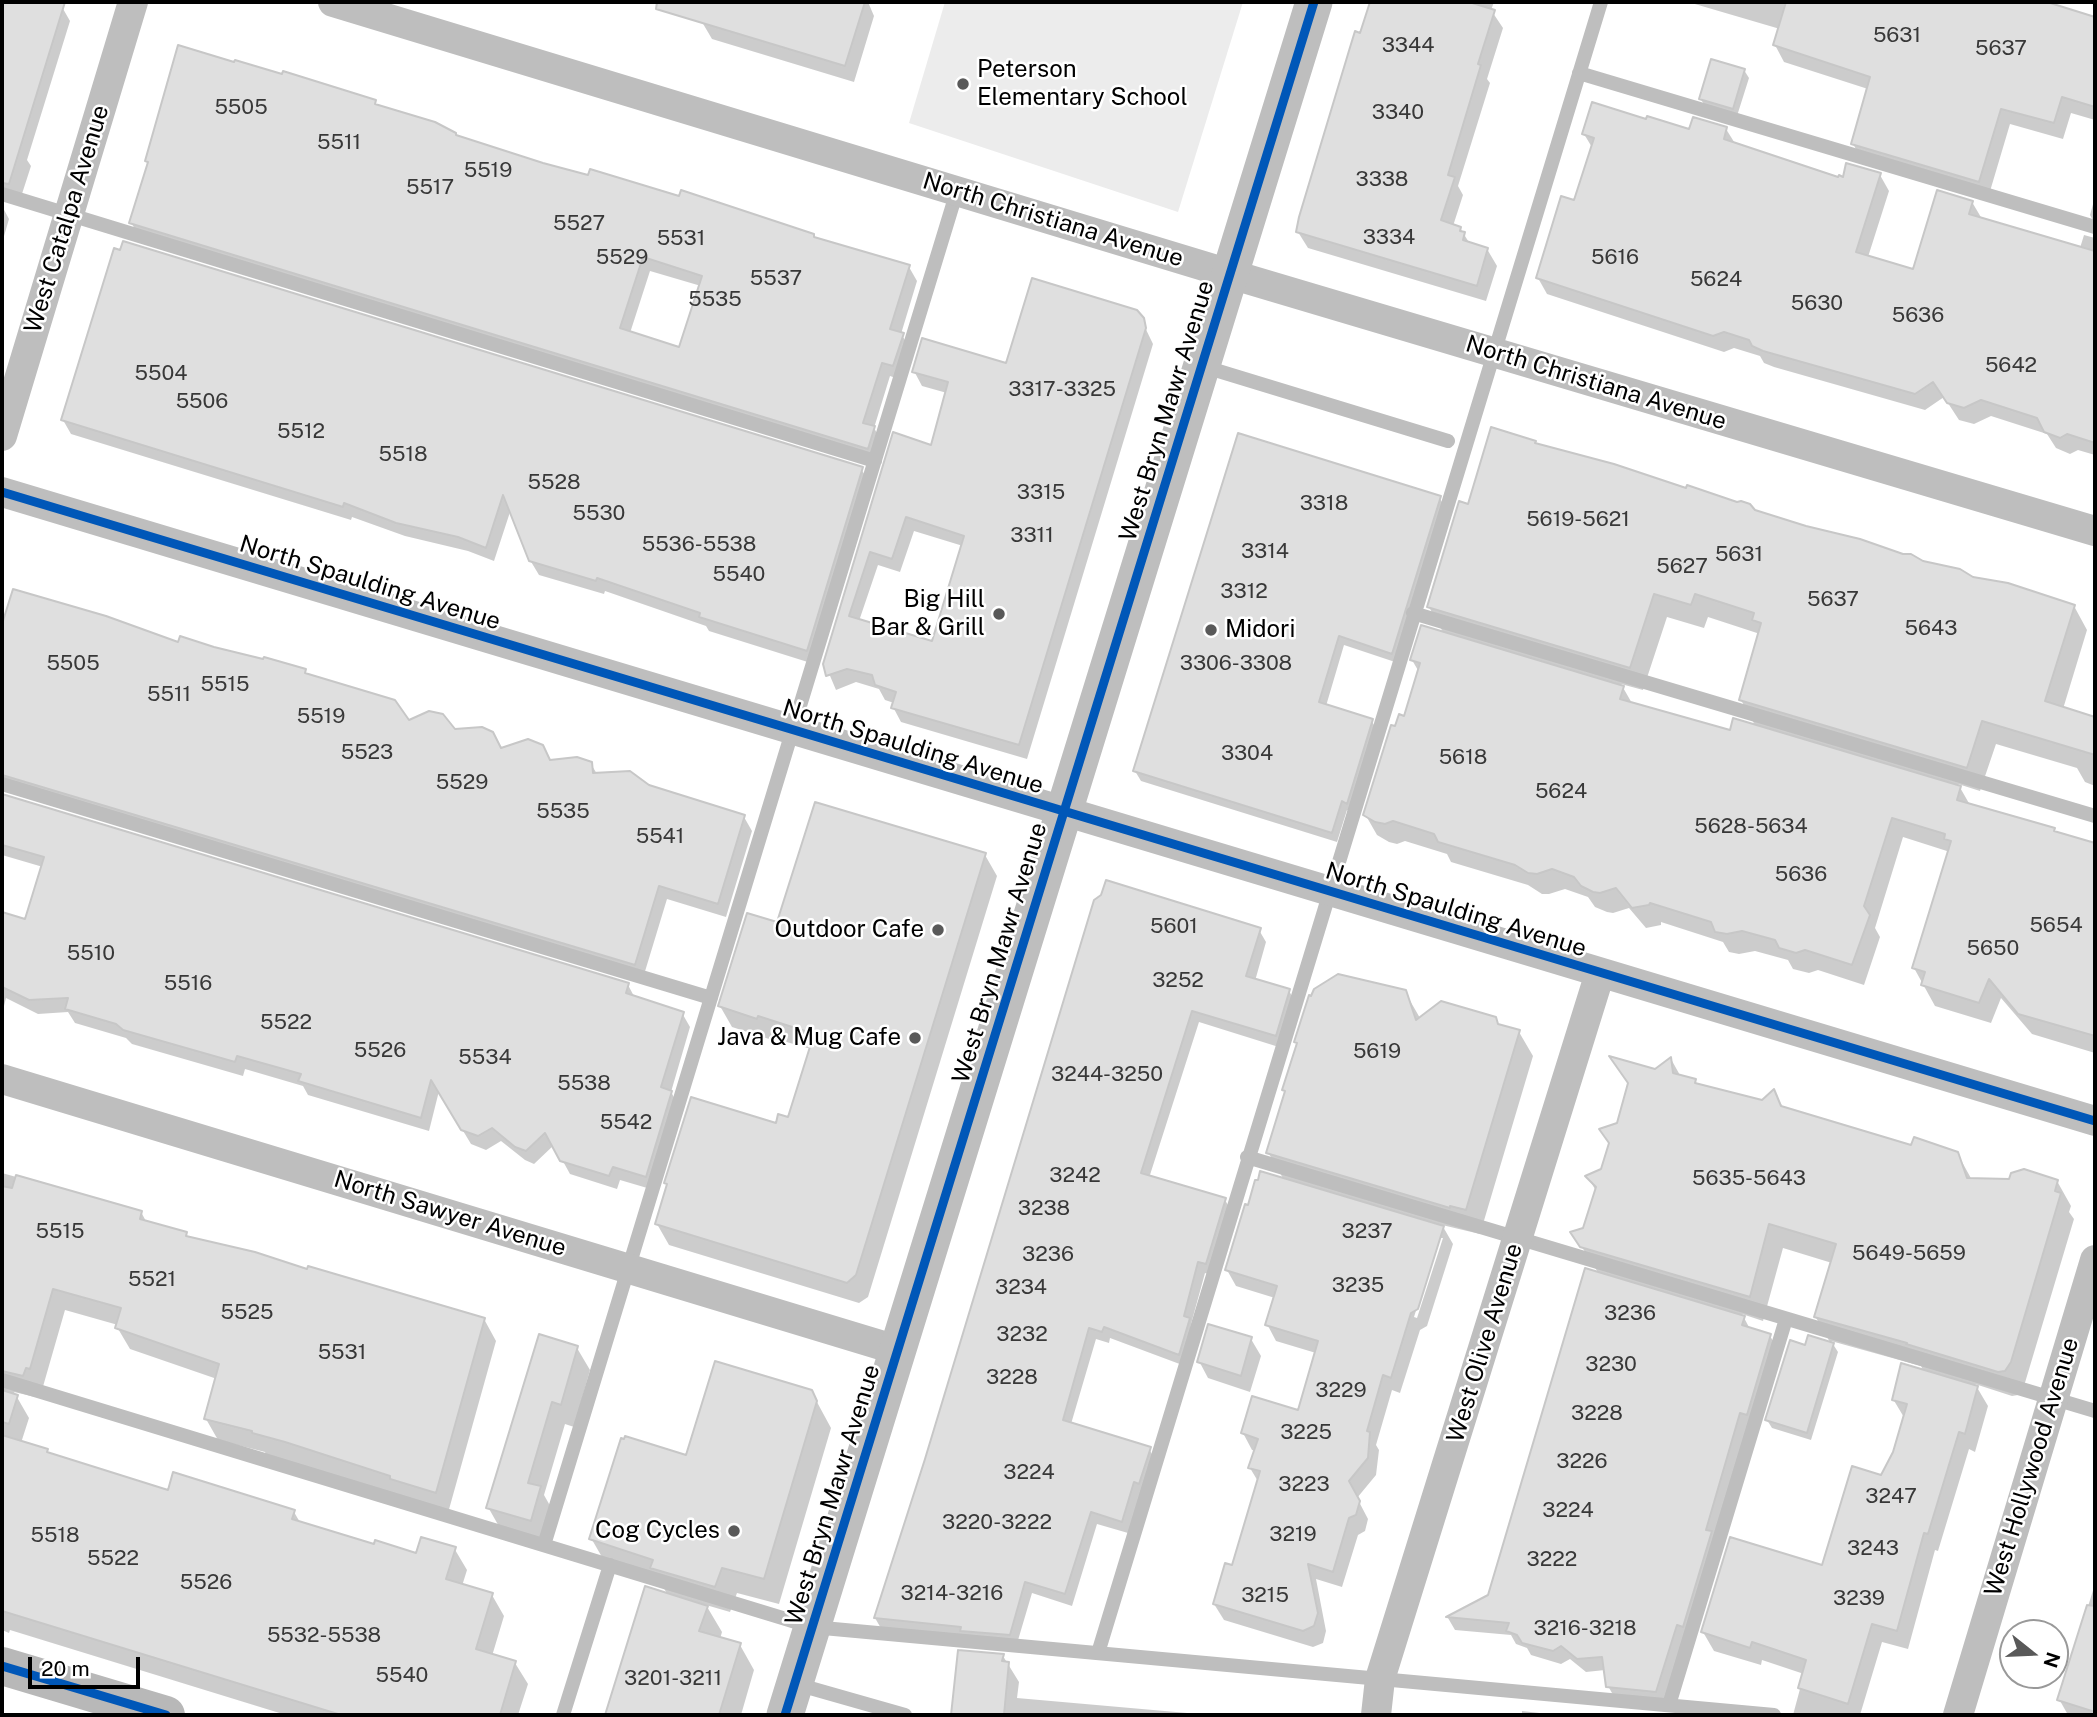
<!DOCTYPE html>
<html>
<head>
<meta charset="utf-8">
<style>
	body { margin:0 }
	#map { position:relative; width:2097px; height:1717px; overflow:hidden; background:#fff; font-family:"Public Sans",sans-serif }
	canvas { display:block }
	.frame { position:absolute; inset:0; border:4px solid #000; pointer-events:none }
	.north { position:absolute; left:1999px; top:1619px; width:70px; height:70px; box-sizing:border-box; background:#fff; border:2px solid #999; border-radius:50%; rotate:108deg; font-size:19px; font-weight:700; line-height:28px; text-align:center; color:#000 }
	.north::after { content:''; display:block; margin:auto; width:24px; height:32px; background:#595959; clip-path:polygon(50% 0,100% 100%,50% 72%,0 100%) }
	.scale { position:absolute; left:28px; top:1657px; width:112px; height:32px; box-sizing:border-box; border:4px solid #000; border-top:0; padding-left:9px; font-size:21px; line-height:24px; white-space:nowrap; color:#000; -webkit-text-stroke:5px #fff; paint-order:stroke }
</style>
</head>
<body>
<div id="map">
<canvas width="2097" height="1717"></canvas>
<div class="frame"></div>
<div class="north">N</div>
<div class="scale">20 m</div>
</div>
<script>
const ctx = document.querySelector('canvas').getContext('2d');
ctx.lineJoin = 'round';
function fill(path, color) { ctx.fillStyle = color; ctx.fill(path, 'evenodd'); }
const poly = rows => new Path2D(rows.map(r => 'M' + r).join(''));
function stroke(path, color, width, dash) { ctx.strokeStyle = color; ctx.lineWidth = width; ctx.lineCap = dash ? 'butt' : 'round'; ctx.setLineDash(dash || []); ctx.stroke(path); }
function drawText(font, color, halo, rows, align = 'center') {
  ctx.font = font + ' "Public Sans",sans-serif'; ctx.lineWidth = 5; ctx.setLineDash([]); ctx.textBaseline = 'middle'; ctx.strokeStyle = halo; ctx.fillStyle = color; for (const [text, x, y, turn = 0] of rows) {
    ctx.save(); ctx.translate(x, y); ctx.rotate((+turn || 0) * Math.PI / 180); ctx.textAlign = isNaN(turn) ? turn : align; if (halo) ctx.strokeText(text, 0, 0); ctx.fillText(text, 0, 0); ctx.restore();
  }
}
const green = poly([
	[945,2,1243,2,1178,212,909,123]
]);
const shadow = poly([
	[2,2,45,2,62,7,70,21,27,160,31,166,21,197,7,198,2,202],
	[677,2,868,2,874,16,854,82,712,39,702,22,706,10],
	[1371,2,1494,2,1491,10,1503,28,1487,79,1490,83,1458,186,1463,195,1453,226,1460,228,1470,244,1487,249,1497,266,1486,301,1308,248,1298,232],
	[1688,2,2041,2,2095,18,2095,120,2071,113,2063,139,2010,124,1988,198,1863,161,1853,144,1868,89,1784,62,1775,45,1780,29],
	[1744,70,1749,78,1737,116,1705,106,1700,98],
	[375,102,377,106,457,137,542,164,815,239,909,267,917,281,901,334,911,349,901,380,890,376,874,428,882,442,876,462,139,237,131,222,149,166,147,161],
	[650,271,701,286,680,349,630,333],
	[1726,129,1736,145,1839,180,1880,175,1889,191,1868,257,1914,271,1972,202,1982,219,2080,248,2084,235,2095,238,2095,455,2078,450,2070,454,2056,448,2047,434,1991,416,1974,424,1959,420,1944,397,1925,410,1774,367,1764,363,1760,356,1734,348,1724,352,1547,294,1538,278,1576,202,1593,149,1584,134],
	[2095,197,2095,224,2090,215],
	[2,206,9,219,2,243],
	[1139,315,1153,344,1027,759,901,722,893,707,894,703,885,700,879,689,856,682,836,690,825,664,895,435,932,447,947,393,922,386,914,371,1007,365],
	[914,531,963,546,933,643,859,621,878,565,900,572],
	[63,420,861,469,870,483,814,664,709,631,706,626,605,591,604,594,539,575,530,560,511,509,494,561,468,551,405,536,352,517,351,520,71,434],
	[1535,442,1537,445,1972,578,2074,606,2087,630,2063,709,2095,719,2095,786,2085,782,2077,768,1996,744,1980,791,1958,784,1970,805,2054,829,2056,833,2086,842,2095,857,2093,881,2095,882,2095,1053,2032,1034,2001,998,1991,1023,1935,1006,1914,968,1950,852,1903,837,1875,928,1880,937,1864,985,1818,970,1809,973,1793,969,1788,960,1755,951,1739,954,1729,952,1723,942,1661,922,1661,925,1646,928,1629,908,1613,913,1607,912,1595,907,1588,897,1565,889,1549,894,1542,894,1528,885,1451,862,1447,854,1405,841,1397,844,1389,842,1377,835,1365,814,1396,728,1406,718,1419,672,1412,660,1444,634,1429,607,1469,506],
	[1667,617,1704,628,1708,617,1760,634,1741,700,1756,727,1731,733,1633,705,1621,684,1643,690],
	[1439,497,1445,507,1398,663,1344,645,1326,706,1371,720,1377,730,1352,813,1347,810,1337,842,1141,781,1135,771],
	[14,591,179,644,214,649,305,670,308,676,409,723,454,731,501,750,550,761,591,764,597,774,648,787,744,817,752,831,726,917,667,899,643,978,4,790,2,793,2,630],
	[2,796,628,985,635,998,682,1013,690,1027,671,1092,679,1106,654,1190,620,1180,617,1189,570,1174,554,1145,534,1164,525,1160,501,1141,486,1150,471,1144,439,1091,429,1131,308,1095,303,1086,245,1069,243,1076,132,1044,126,1038,75,1023,68,1012,38,1014,6,998,4,1006,2,1005,2,914,26,921,43,867,2,855],
	[985,855,997,876,868,1297,859,1303,669,1245,657,1224,668,1187,666,1183,789,1119,811,1049,769,1037,769,1039,732,1027,720,1006,778,925],
	[1095,901,1259,930,1266,942,1255,981,1289,991,1296,1003,1282,1048,1199,1022,1149,1178,1225,1200,1232,1212,1213,1276,1205,1273,1191,1324,1185,1366,1110,1338,1109,1343,1096,1339,1071,1424,1149,1449,1156,1461,1128,1533,1097,1524,1072,1606,1032,1593,1016,1647,882,1630,875,1618,927,1460],
	[1405,992,1420,1018,1499,1026,1519,1032,1533,1056,1480,1234,1442,1225,1453,1244,1427,1326,1420,1330,1400,1393,1392,1390,1376,1445,1379,1450,1376,1475,1357,1498,1368,1519,1365,1531,1358,1535,1342,1587,1316,1579,1326,1631,1323,1643,1313,1647,1224,1620,1214,1604,1233,1567,1259,1483,1250,1468,1256,1451,1252,1450,1243,1433,1299,1412,1316,1353,1276,1341,1267,1324,1275,1298,1236,1286,1227,1270,1249,1207,1284,1180,1268,1152,1286,1093,1284,1090,1298,1045,1296,1042],
	[1439,1238,1443,1238,1417,1318,1414,1317],
	[1613,1059,1655,1071,1671,1059,1681,1077,1694,1081,1697,1085,1762,1102,1774,1092,1784,1109,1912,1147,1957,1153,1972,1180,2057,1181,2071,1206,2069,1212,2074,1219,2024,1386,2018,1395,2012,1396,1975,1384,1988,1406,1975,1452,1969,1449,1938,1551,1935,1550,1908,1649,1882,1642,1860,1715,1793,1715,1804,1674,1762,1660,1761,1665,1714,1651,1703,1632,1823,1567,1881,1477,1894,1453,1905,1419,1893,1399,1924,1372,1921,1366,1831,1341,1838,1352,1811,1440,1772,1428,1767,1420,1806,1347,1831,1344,1815,1316,1832,1263,1783,1248,1763,1321,1742,1314,1750,1329,1770,1336,1778,1349,1664,1704,1616,1700,1608,1686,1605,1670,1586,1672,1570,1659,1561,1664,1531,1655,1527,1648,1516,1644,1511,1635,1455,1630,1448,1618,1490,1597,1599,1274,1573,1233,1584,1229,1596,1191,1588,1177,1603,1171,1610,1145,1601,1130,1618,1124,1629,1086],
	[2,1173,141,1212,147,1223,186,1234,188,1238,484,1319,496,1341,448,1513,266,1455,265,1452,218,1440,206,1419,217,1379,130,1349,117,1327,118,1325,65,1310,42,1390,35,1397,14,1392,29,1418,21,1443,47,1450,49,1454,169,1492,294,1512,301,1524,417,1556,454,1548,467,1570,462,1586,492,1595,504,1616,492,1656,515,1663,528,1684,518,1715,286,1715,10,1630,9,1633,2,1630],
	[1251,1339,1261,1356,1250,1392,1208,1378,1199,1361],
	[577,1348,590,1370,574,1427,565,1424,544,1495,553,1511,543,1542,501,1530,488,1507],
	[811,1391,831,1428,779,1604,737,1593,730,1612,706,1605,722,1632,720,1639,740,1645,754,1670,741,1715,607,1715,646,1588,668,1595,660,1582,606,1564,591,1538,687,1458],
	[2095,1584,2095,1715,2068,1715,2059,1699],
	[960,1652,1003,1656,1019,1682,1017,1698,1210,1715,953,1715],
	[1522,1711,1557,1715,1522,1715]
]);
const building = poly([
	[2,2,65,2,9,184,2,183,2,2],
	[657,2,865,2,845,66,656,9,657,2],
	[1370,2,1469,2,1495,10,1478,64,1481,65,1448,175,1455,177,1441,220,1461,227,1460,231,1465,232,1463,240,1488,248,1477,286,1296,232,1299,217,1348,54,1355,31,1360,33,1370,2],
	[1786,2,2047,2,2095,17,2095,107,2062,97,2054,123,2001,109,1979,182,1851,144,1870,77,1773,45,1786,2],
	[178,45,234,62,235,60,282,74,283,71,376,100,375,104,435,122,456,133,456,135,543,163,588,175,590,169,679,196,681,190,814,234,814,237,910,265,890,329,904,333,893,366,882,363,863,423,875,426,868,449,129,223,148,162,145,161,178,45],
	[643,257,702,276,679,347,620,328,643,257],
	[1711,59,1745,69,1733,109,1699,99,1711,59],
	[1592,102,1646,119,1647,116,1689,129,1693,117,1727,127,1724,139,1838,177,1839,175,1843,177,1846,163,1881,173,1856,252,1913,269,1937,190,1973,201,1969,214,2095,251,2095,443,2067,434,2060,438,2044,432,2037,418,1981,400,1964,408,1947,403,1933,382,1915,394,1763,351,1752,346,1749,340,1724,332,1713,336,1536,278,1561,196,1574,200,1594,138,1582,134,1592,102],
	[123,241,863,467,807,651,699,617,700,613,597,578,596,581,529,561,503,495,486,548,458,537,396,523,344,503,343,507,61,420,114,248,120,250,123,241],
	[1032,278,1137,310,1144,318,1146,328,1019,745,891,708,896,692,875,685,872,675,847,669,826,676,823,664,893,432,931,445,948,382,912,372,922,338,1006,363,1032,278],
	[906,517,964,536,932,641,849,616,870,552,892,559,906,517],
	[1491,427,1536,441,1535,443,1614,464,1686,488,1687,485,1737,502,1741,501,1750,504,1755,510,1806,526,1860,539,1903,554,1911,554,1923,561,1960,569,1973,577,2008,583,2075,605,2045,701,2095,717,2095,755,1982,721,1967,768,1739,700,1761,623,1752,620,1754,613,1695,594,1691,605,1654,594,1630,668,1427,607,1459,501,1468,504,1491,427],
	[1238,433,1441,496,1392,654,1339,636,1319,702,1373,719,1347,804,1342,801,1332,833,1133,771,1238,433],
	[13,589,106,616,178,642,180,636,214,647,263,659,264,657,306,669,305,673,395,700,409,720,429,711,443,714,455,729,482,727,493,732,501,748,528,739,543,745,550,760,577,757,592,762,593,773,630,771,649,785,745,815,718,904,659,886,635,965,2,775,2,624,13,589],
	[1421,625,1624,686,1620,699,1730,730,1733,718,1961,786,1957,800,2055,828,2054,831,2095,843,2095,1036,2018,1014,1989,979,1979,1003,1921,985,1925,972,1912,968,1951,841,1944,839,1945,834,1892,818,1864,906,1870,915,1852,965,1805,950,1796,953,1779,948,1775,940,1742,931,1727,934,1715,932,1711,922,1650,903,1649,905,1632,908,1616,888,1600,893,1593,892,1581,886,1574,877,1552,869,1537,874,1528,873,1515,865,1438,842,1434,834,1393,821,1385,824,1375,822,1363,815,1391,725,1395,726,1399,714,1404,716,1420,663,1410,660,1421,625],
	[2,794,629,983,626,993,684,1012,661,1087,672,1091,646,1177,613,1167,609,1176,560,1161,545,1133,526,1151,515,1147,492,1128,478,1136,461,1130,431,1080,421,1118,298,1081,301,1074,237,1056,235,1062,123,1030,116,1024,65,1009,68,998,29,1000,2,987,2,912,25,919,44,857,2,845,2,794],
	[815,802,986,853,856,1275,847,1283,655,1224,667,1184,664,1183,691,1097,776,1123,778,1114,788,1117,814,1034,758,1016,757,1019,718,1006,747,913,777,922,815,802],
	[1106,880,1261,928,1246,976,1290,989,1276,1036,1192,1011,1141,1173,1226,1198,1206,1264,1198,1262,1184,1316,1190,1318,1179,1355,1104,1327,1102,1332,1089,1328,1063,1420,1151,1447,1139,1484,1134,1482,1122,1522,1091,1512,1065,1594,1025,1582,1010,1635,960,1631,961,1627,874,1618,925,1459,1094,900,1101,895,1106,880],
	[1338,974,1406,990,1416,1020,1441,1001,1496,1017,1498,1024,1520,1030,1466,1210,1450,1206,1450,1208,1266,1153,1285,1091,1282,1090,1297,1043,1294,1042,1309,995,1311,996,1314,989,1338,974],
	[1609,1056,1655,1069,1671,1057,1673,1073,1696,1079,1695,1083,1762,1100,1774,1089,1781,1106,1911,1145,1914,1137,1958,1152,1967,1178,2009,1179,2011,1173,2024,1169,2058,1180,2055,1191,2061,1193,2011,1362,2005,1371,1998,1372,1906,1344,1907,1343,1814,1317,1836,1244,1769,1224,1750,1297,1580,1247,1570,1232,1583,1228,1596,1187,1585,1176,1601,1169,1609,1143,1599,1129,1617,1123,1628,1083,1609,1056],
	[1260,1171,1444,1226,1418,1309,1411,1313,1391,1378,1383,1375,1367,1431,1370,1432,1368,1458,1349,1481,1360,1501,1356,1515,1349,1518,1333,1572,1308,1564,1318,1613,1314,1626,1303,1631,1213,1604,1225,1563,1232,1565,1260,1471,1248,1468,1258,1439,1241,1433,1252,1396,1298,1410,1318,1341,1265,1325,1277,1286,1225,1270,1245,1204,1248,1205,1255,1180,1258,1180,1260,1171],
	[16,1175,142,1211,140,1219,187,1232,186,1236,255,1252,307,1269,308,1266,485,1318,436,1493,390,1479,390,1476,285,1442,252,1433,252,1431,204,1419,219,1364,115,1328,121,1308,53,1289,30,1369,26,1368,23,1376,2,1371,2,1186,12,1188,16,1175],
	[1585,1268,1745,1316,1742,1325,1771,1334,1747,1415,1740,1413,1706,1530,1712,1531,1683,1627,1677,1625,1656,1692,1606,1687,1602,1657,1577,1659,1561,1646,1553,1651,1522,1643,1517,1635,1506,1631,1509,1623,1446,1617,1488,1595,1585,1268],
	[1208,1324,1252,1337,1241,1376,1197,1362,1208,1324],
	[539,1334,578,1346,561,1405,552,1402,528,1483,541,1486,531,1521,486,1508,539,1334],
	[1808,1335,1834,1343,1807,1433,1765,1420,1790,1340,1805,1345,1808,1335],
	[715,1361,812,1390,817,1401,764,1579,722,1568,715,1587,650,1568,653,1560,589,1539,621,1438,624,1439,625,1436,686,1455,715,1361],
	[1901,1363,1978,1386,1965,1434,1959,1432,1928,1534,1924,1533,1897,1631,1872,1624,1848,1704,1798,1688,1806,1660,1752,1642,1750,1648,1701,1632,1730,1537,1822,1565,1852,1466,1881,1475,1893,1452,1907,1404,1892,1400,1901,1363],
	[2,1390,18,1395,9,1424,2,1422,2,1390],
	[2,1435,48,1449,47,1452,168,1490,173,1472,295,1510,292,1519,374,1544,375,1540,416,1553,421,1537,456,1547,446,1579,493,1593,476,1649,516,1661,500,1715,341,1715,2,1611,2,1435],
	[645,1586,708,1606,699,1631,741,1643,719,1715,605,1715,645,1586],
	[2087,1605,2095,1606,2095,1712,2057,1700,2087,1605],
	[958,1650,1004,1654,1002,1661,1009,1662,1004,1715,951,1715,958,1650]
]);
const service = poly([
	[1579,73,2095,227],
	[2,194,875,461],
	[1202,366,1448,441],
	[1413,613,2095,816],
	[2,784,711,998],
	[1247,1157,2095,1411],
	[2,1380,812,1627,1774,1715],
	[544,1545,957,191],
	[1098,1653,1601,2],
	[796,1684,905,1715],
	[1669,1705,1786,1319],
	[563,1715,610,1565]
]);
const minor = poly([
	[333,2,1230,274,2095,531],
	[2,436,133,2],
	[2,492,2095,1121],
	[2,1079,897,1350],
	[1376,1715,1380,1679,1600,973],
	[1958,1715,2095,1260]
]);
const tertiary = poly([
	[785,1715,1314,2]
]);
const secondary = poly([
	[2,1666,166,1715]
]);
const cycleway = poly([
	[2,492,2095,1121],
	[2,1666,166,1715],
	[785,1715,1314,2]
]);
const markers = [
	[963,84,7,"#595959"],
	[999,614,7,"#595959"],
	[1211,630,7,"#595959"],
	[938,930,7,"#595959"],
	[915,1038,7,"#595959"],
	[734,1531,7,"#595959"]
];
const numberNames = [
	["5631",1897,36],
	["3344",1408,46],
	["5637",2001,49],
	["5505",241,108],
	["3340",1398,113],
	["5511",339,143],
	["5519",488,171],
	["3338",1382,180],
	["5517",430,188],
	["5527",579,224],
	["3334",1389,238],
	["5531",681,239],
	["5529",622,258],
	["5616",1615,258],
	["5537",776,279],
	["5624",1716,280],
	["5535",715,300],
	["5630",1817,304],
	["5636",1918,316],
	["5642",2011,366],
	["5504",161,374],
	["3317-3325",1062,390],
	["5506",202,402],
	["5512",301,432],
	["5518",403,455],
	["5528",554,483],
	["3315",1041,493],
	["3318",1324,504],
	["5530",599,514],
	["5619-5621",1578,520],
	["3311",1032,536],
	["5536-5538",699,545],
	["3314",1265,552],
	["5631",1739,555],
	["5627",1682,567],
	["5540",739,575],
	["3312",1244,592],
	["5637",1833,600],
	["5643",1931,629],
	["5505",73,664],
	["3306-3308",1236,664],
	["5515",225,685],
	["5511",169,695],
	["5519",321,717],
	["5523",367,753],
	["3304",1247,754],
	["5618",1463,758],
	["5529",462,783],
	["5624",1561,792],
	["5535",563,812],
	["5628-5634",1751,827],
	["5541",660,837],
	["5636",1801,875],
	["5654",2056,926],
	["5601",1174,927],
	["5650",1993,949],
	["5510",91,954],
	["3252",1178,981],
	["5516",188,984],
	["5522",286,1023],
	["5526",380,1051],
	["5619",1377,1052],
	["5534",485,1058],
	["3244-3250",1107,1075],
	["5538",584,1084],
	["5542",626,1123],
	["3242",1075,1176],
	["5635-5643",1749,1179],
	["3238",1044,1209],
	["5515",60,1232],
	["3237",1367,1232],
	["5649-5659",1909,1254],
	["3236",1048,1255],
	["5521",152,1280],
	["3235",1358,1286],
	["3234",1021,1288],
	["5525",247,1313],
	["3236",1630,1314],
	["3232",1022,1335],
	["5531",342,1353],
	["3230",1611,1365],
	["3228",1012,1378],
	["3229",1341,1391],
	["3228",1597,1414],
	["3225",1306,1433],
	["3226",1582,1462],
	["3224",1029,1473],
	["3223",1304,1485],
	["3247",1891,1497],
	["3224",1568,1511],
	["3220-3222",997,1523],
	["3219",1293,1535],
	["5518",55,1536],
	["3243",1873,1549],
	["5522",113,1559],
	["3222",1552,1560],
	["5526",206,1583],
	["3214-3216",952,1594],
	["3215",1265,1596],
	["3239",1859,1599],
	["3216-3218",1585,1629],
	["5532-5538",324,1636],
	["5540",402,1676],
	["3201-3211",673,1679]
];
const poiNames = [
	["Peterson",977,70,"left"],
	["Elementary School",977,98,"left"],
	["Big Hill",985,600],
	["Bar & Grill",985,628],
	["Midori",1225,630,"left"],
	["Outdoor Cafe",924,930],
	["Java & Mug Cafe",901,1038],
	["Cog Cycles",720,1531]
];
const streetNames = [
	["West Catalpa Avenue",67,219,-73],
	["North Christiana Avenue",1053,220,17],
	["North Christiana Avenue",1596,383,17],
	["West Bryn Mawr Avenue",1167,411,-73],
	["North Spaulding Avenue",370,583,17],
	["North Spaulding Avenue",913,747,17],
	["North Spaulding Avenue",1456,910,17],
	["West Bryn Mawr Avenue",1000,953,-73],
	["North Sawyer Avenue",450,1214,17],
	["West Olive Avenue",1485,1343,-73],
	["West Hollywood Avenue",2032,1467,-73],
	["West Bryn Mawr Avenue",833,1495,-73]
];
fill(green, '#ececec');
fill(shadow, '#0003');
fill(building, '#dfdfdf');
stroke(building, '#c7c7c7', 2);
stroke(service, '#bebebe', 14);
stroke(minor, '#bebebe', 30);
stroke(tertiary, '#bebebe', 37);
stroke(secondary, '#b8b8b8', 38);
stroke(cycleway, '#0057b8', 9);
for (const [x, y, r, color] of markers) { const dot = new Path2D(); dot.arc(x, y, r, 0, 2 * Math.PI); ctx.fillStyle = color; ctx.fill(dot); stroke(dot, '#fff', 2.5); }
drawText('21px', '#383838', null, numberNames);
drawText('24px', '#000', '#fff', poiNames, 'right');
drawText('24px', '#000', '#fff', streetNames);
</script>
</body>
</html>
